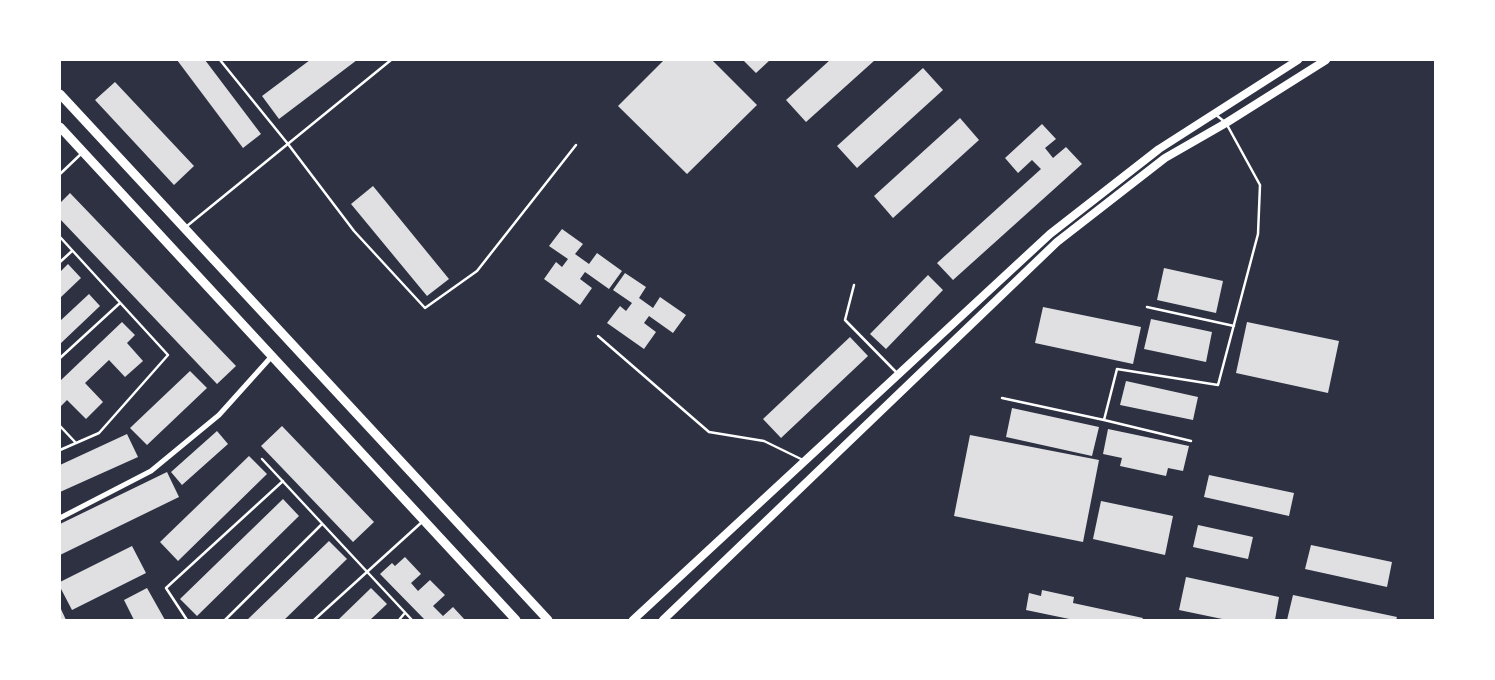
<!DOCTYPE html>
<html>
<head>
<meta charset="utf-8">
<style>
	body { margin:0 }
	#map { position:relative; width:1495px; height:680px; overflow:hidden; background:#2d3142; font-family:"IBM Plex Serif",serif }
	canvas { display:block }
	.frame { position:absolute; inset:0; border:61px solid #fff; pointer-events:none }
</style>
</head>
<body>
<div id="map">
<canvas width="1495" height="680"></canvas>
<div class="frame"></div>
</div>
<script>
const ctx = document.querySelector('canvas').getContext('2d');
ctx.lineJoin = 'round';
function fill(path, color) { ctx.fillStyle = color; ctx.fill(path, 'evenodd'); }
const poly = rows => new Path2D(rows.map(r => 'M' + r).join(''));
function stroke(path, color, width, dash) { ctx.strokeStyle = color; ctx.lineWidth = width; ctx.lineCap = dash ? 'butt' : 'round'; ctx.setLineDash(dash || []); ctx.stroke(path); }
const building = poly([
	[177,60,205,60,261,134,243,148],
	[310,60,357,60,279,119,262,96],
	[664,60,712,60,757,105,687,174,618,106],
	[743,60,770,60,756,73],
	[830,60,875,60,806,122,786,100],
	[923,68,943,90,857,168,837,146],
	[115,82,194,166,174,185,95,100],
	[960,118,979,140,893,218,874,196],
	[1042,124,1056,139,1045,148,1053,158,1066,147,1082,164,953,280,937,263,1041,169,1032,160,1018,173,1005,158],
	[373,186,449,279,427,296,351,204],
	[70,193,236,366,217,384,60,219,60,203],
	[562,229,583,244,575,254,589,264,597,253,622,271,609,289,585,272,580,279,592,288,580,305,544,279,556,262,562,267,568,259,549,246],
	[68,264,81,278,60,298,60,272],
	[1164,268,1223,281,1216,313,1157,300],
	[625,273,646,287,639,298,653,308,660,297,686,315,673,333,649,316,644,323,656,332,644,349,607,323,620,306,626,311,632,303,613,290],
	[928,275,943,290,886,349,870,334],
	[89,294,100,306,60,344,60,321],
	[1043,307,1141,327,1133,364,1035,343],
	[1151,319,1212,332,1206,362,1144,349],
	[122,322,135,335,127,343,143,361,125,377,109,360,85,383,103,402,86,419,67,400,60,407,60,381],
	[1247,322,1339,341,1328,393,1236,373],
	[850,337,868,356,781,438,763,419],
	[190,371,207,388,147,445,130,428],
	[1126,381,1198,397,1193,420,1120,405],
	[1012,408,1099,427,1092,456,1006,437],
	[282,426,374,522,353,542,261,446],
	[1108,429,1189,446,1183,471,1168,468,1166,476,1120,466,1122,458,1103,454],
	[217,431,228,444,182,485,171,472],
	[127,434,138,457,60,492,60,465],
	[970,435,1099,460,1083,542,954,516],
	[249,456,267,474,178,561,160,542],
	[167,472,179,497,60,555,60,524],
	[1209,475,1294,493,1289,516,1204,497],
	[283,499,299,516,197,616,180,599],
	[1101,501,1173,516,1165,555,1093,539],
	[1198,525,1253,537,1248,559,1193,547],
	[329,541,347,559,284,620,247,620],
	[1311,545,1392,562,1387,587,1305,569],
	[132,546,146,573,72,610,60,587,60,582],
	[405,557,421,574,411,583,418,591,430,580,445,595,433,606,443,616,453,607,465,620,425,620,380,574,392,563,395,566],
	[1186,577,1279,597,1275,620,1227,620,1179,610],
	[147,588,165,620,134,620,124,600],
	[371,588,387,604,370,620,338,620],
	[1042,590,1074,597,1073,603,1143,618,1142,620,1074,620,1026,610,1029,593,1041,596],
	[1293,595,1397,617,1396,620,1287,620],
	[60,607,66,620,60,620]
]);
const service = poly([
	[220,60,288,144,354,231,425,308,477,271,576,145],
	[60,174,82,153],
	[187,226,391,60],
	[60,237,168,355,99,433,60,450],
	[60,262,72,251],
	[854,285,845,320,897,373],
	[1147,307,1234,326],
	[598,336,709,432,764,441,803,460],
	[60,358,120,303],
	[1002,398,1104,420,1117,369,1218,385,1258,234,1260,185,1226,123,1215,114],
	[1104,420,1191,441],
	[60,426,76,443],
	[262,459,412,620],
	[187,620,166,588,283,481],
	[225,620,322,524],
	[314,620,422,522],
	[399,620,404,614]
]);
const minor = poly([
	[60,518,151,471,219,415,272,356]
]);
const secondary = poly([
	[633,620,1050,234,1159,149,1298,60],
	[663,620,1057,242,1165,158,1226,123,1326,60]
]);
const primary = poly([
	[60,94,548,620],
	[60,127,516,620]
]);
fill(building, '#e0e0e3');
stroke(service, '#fff', 2.5);
stroke(minor, '#fff', 5);
stroke(secondary, '#fff', 8);
stroke(primary, '#fff', 9);
</script>
</body>
</html>
